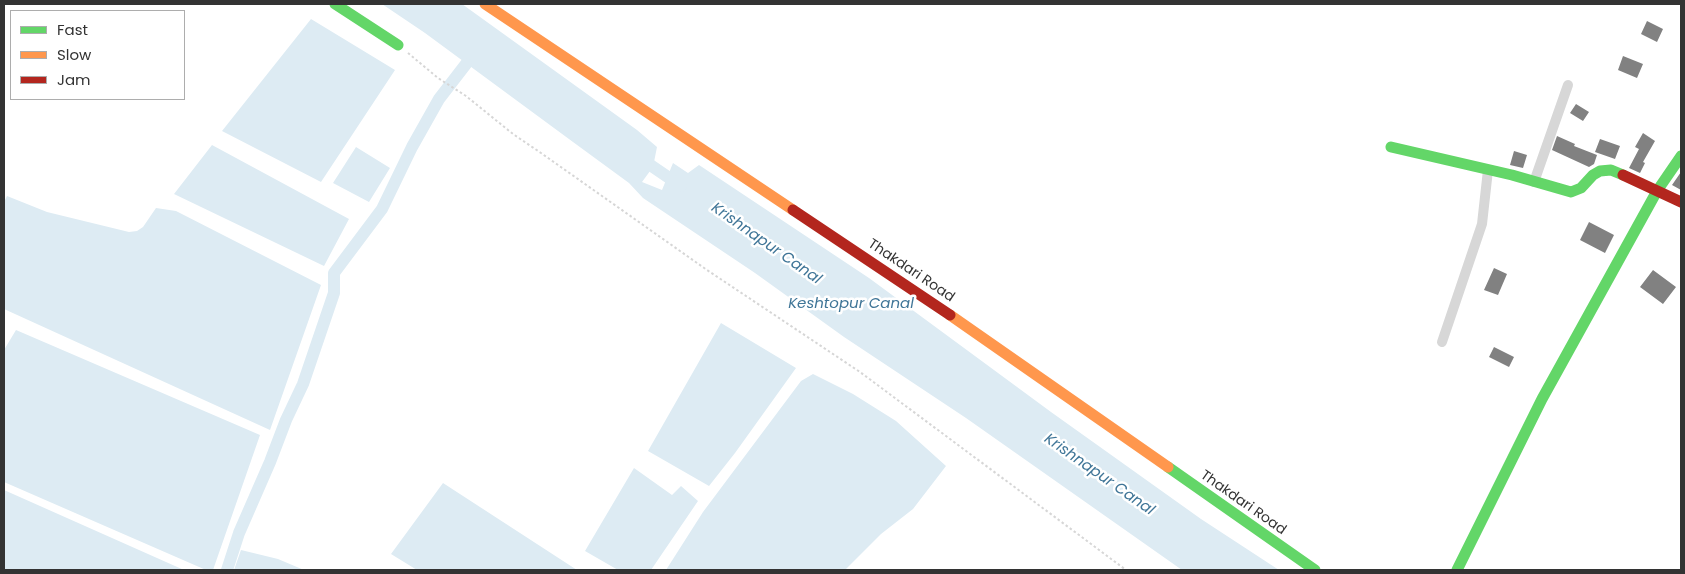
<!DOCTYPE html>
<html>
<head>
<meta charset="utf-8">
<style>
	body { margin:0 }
	#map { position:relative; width:1685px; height:574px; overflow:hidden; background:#fff; font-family:Poppins,sans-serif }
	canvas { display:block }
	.frame { position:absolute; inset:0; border:5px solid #333; pointer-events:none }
	.legend { position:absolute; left:10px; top:10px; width:175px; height:90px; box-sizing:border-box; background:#fff; border:1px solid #adadad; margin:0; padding:6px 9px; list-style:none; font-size:15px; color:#333 }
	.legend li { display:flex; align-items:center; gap:10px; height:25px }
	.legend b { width:25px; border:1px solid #adadad }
</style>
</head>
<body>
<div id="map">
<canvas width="1685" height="574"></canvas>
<div class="frame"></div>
<ul class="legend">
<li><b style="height:6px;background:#63d668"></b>Fast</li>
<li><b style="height:6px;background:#ff974d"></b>Slow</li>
<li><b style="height:6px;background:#b3261e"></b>Jam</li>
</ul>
</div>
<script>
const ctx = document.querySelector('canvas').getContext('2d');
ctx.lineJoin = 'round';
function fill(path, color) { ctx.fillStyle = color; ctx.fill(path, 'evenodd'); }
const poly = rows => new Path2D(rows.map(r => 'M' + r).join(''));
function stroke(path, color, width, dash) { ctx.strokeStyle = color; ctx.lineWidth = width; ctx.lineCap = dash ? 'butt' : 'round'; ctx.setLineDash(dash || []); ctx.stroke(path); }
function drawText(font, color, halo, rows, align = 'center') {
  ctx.font = font + ' Poppins,sans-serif'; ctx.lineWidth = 5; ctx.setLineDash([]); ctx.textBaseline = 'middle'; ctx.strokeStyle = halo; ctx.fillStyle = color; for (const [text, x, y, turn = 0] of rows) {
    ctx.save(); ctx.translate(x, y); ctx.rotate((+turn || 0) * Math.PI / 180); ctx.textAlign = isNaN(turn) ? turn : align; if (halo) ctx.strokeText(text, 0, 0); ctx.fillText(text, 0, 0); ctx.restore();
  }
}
const water = poly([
	[382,4,462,4,637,130,657,147,653,167,642,182,662,190,673,163,688,173,699,165,869,278,1051,412,1201,519,1279,570,1182,570,966,418,844,337,755,273,643,198,629,183,573,142,425,33],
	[311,19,395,70,321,182,222,131],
	[212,145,349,219,324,266,174,194],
	[356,147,390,168,369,202,333,183],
	[7,196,47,212,129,232,137,231,143,227,156,208,176,211,321,285,270,430,4,309,4,202],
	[721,323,796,368,735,453,709,486,648,451],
	[16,330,260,435,213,570,206,570,4,482,4,350],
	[813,374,853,394,896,421,946,466,913,509,881,534,845,570,666,570,703,512,801,381],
	[634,468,672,495,681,486,698,501,651,570,618,570,585,551],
	[443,483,577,570,417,570,391,554],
	[4,490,184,570,4,570],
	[241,550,278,559,304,570,234,570]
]);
const canal = poly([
	[640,158,681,186],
	[227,570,239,533,270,462,286,420,303,384,334,293,334,273,382,209,412,147,439,99,466,64]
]);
const building = poly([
	[1647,21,1663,29,1657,42,1641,34],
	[1623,56,1643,64,1637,78,1618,70],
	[1576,104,1589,112,1583,121,1570,113],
	[1643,133,1655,141,1643,162,1645,163,1640,173,1629,168,1639,149,1635,147],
	[1557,136,1575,144,1574,146,1597,155,1594,164,1589,167,1552,150],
	[1600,139,1620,146,1615,159,1595,152],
	[1514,151,1527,155,1523,168,1510,165],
	[1681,172,1681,190,1672,185],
	[1589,222,1614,235,1605,253,1580,240],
	[1494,268,1507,274,1498,295,1484,290],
	[1653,270,1676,287,1663,304,1640,287],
	[1494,347,1514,357,1509,367,1489,357]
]);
const path = poly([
	[408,53,438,78,466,96,513,134,541,153,707,270,860,372,1126,570]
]);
const street = poly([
	[1534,182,1568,85],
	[1442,342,1482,224,1488,170]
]);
const fast = poly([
	[335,4,398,45],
	[1391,147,1512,175,1571,192,1581,188,1593,175,1600,171,1611,170,1623,175],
	[1168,467,1315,570],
	[1457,570,1542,399,1657,191,1681,156]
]);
const slow = poly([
	[485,4,793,210],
	[950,315,1168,467]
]);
const jam = poly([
	[1623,175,1681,202],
	[793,210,950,315]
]);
const streetNames = [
	["Thakdari Road",911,271,34],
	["Thakdari Road",1243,503,35]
];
const waterNames = [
	["Krishnapur Canal",766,244,35],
	["Keshtopur Canal",851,304],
	["Krishnapur Canal",1099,475,35]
];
fill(water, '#ddebf3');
stroke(canal, '#ddebf3', 12);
fill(building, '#818181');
stroke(path, '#d6d6d6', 2, [2.5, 2.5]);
stroke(street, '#d7d7d7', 10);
stroke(fast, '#63d668', 11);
stroke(slow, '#ff974d', 11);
stroke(jam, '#b3261e', 11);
drawText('14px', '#333', '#fff', streetNames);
drawText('italic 15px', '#3f7597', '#fff', waterNames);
</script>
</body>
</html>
